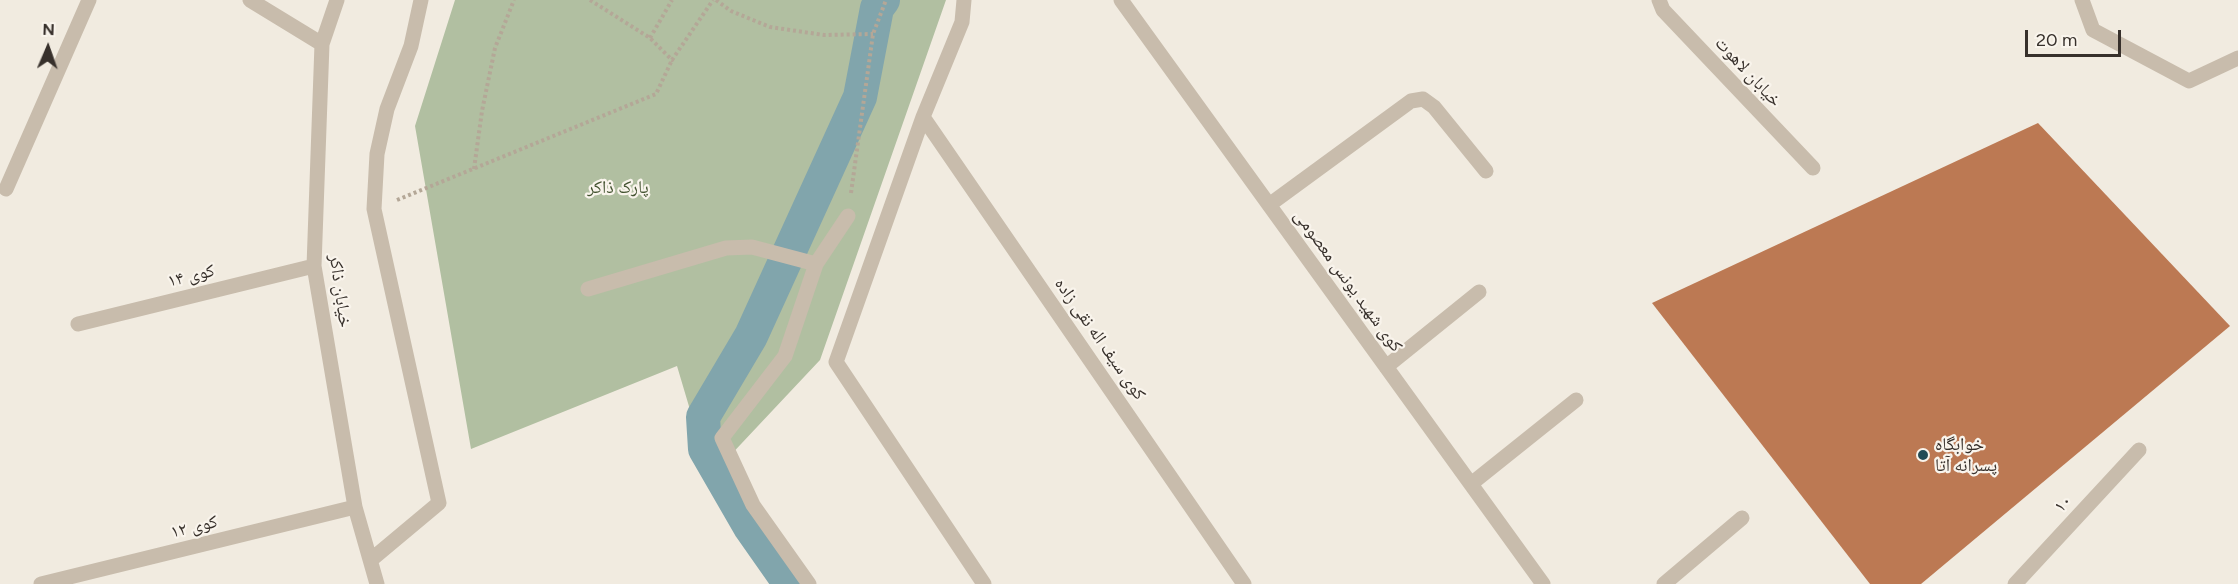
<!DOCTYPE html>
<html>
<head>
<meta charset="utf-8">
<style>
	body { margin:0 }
	#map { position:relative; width:2238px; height:584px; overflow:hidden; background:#f1ebe0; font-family:Figtree,sans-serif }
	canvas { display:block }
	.north { position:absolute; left:18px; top:18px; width:60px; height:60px; -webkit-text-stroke:4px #f9f4ec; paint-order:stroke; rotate:2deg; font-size:16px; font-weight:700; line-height:24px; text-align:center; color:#37302b }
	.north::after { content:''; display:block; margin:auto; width:21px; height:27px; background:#37302b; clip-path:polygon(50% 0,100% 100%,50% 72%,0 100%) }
	.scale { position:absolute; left:2025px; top:30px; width:96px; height:27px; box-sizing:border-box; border:3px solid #37302b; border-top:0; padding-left:8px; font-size:18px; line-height:21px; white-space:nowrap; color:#37302b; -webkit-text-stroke:4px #f9f4ec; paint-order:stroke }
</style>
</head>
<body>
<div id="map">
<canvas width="2238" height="584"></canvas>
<div class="north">N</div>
<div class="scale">20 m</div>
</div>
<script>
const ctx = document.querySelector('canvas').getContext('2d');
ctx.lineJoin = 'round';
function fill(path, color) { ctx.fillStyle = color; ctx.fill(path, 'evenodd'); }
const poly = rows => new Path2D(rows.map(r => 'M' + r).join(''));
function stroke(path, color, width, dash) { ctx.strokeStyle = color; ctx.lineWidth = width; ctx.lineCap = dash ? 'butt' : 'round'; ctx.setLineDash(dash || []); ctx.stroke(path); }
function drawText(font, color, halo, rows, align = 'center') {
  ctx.font = font + ' Figtree,"Noto Naskh Arabic",sans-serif'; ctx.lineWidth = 4.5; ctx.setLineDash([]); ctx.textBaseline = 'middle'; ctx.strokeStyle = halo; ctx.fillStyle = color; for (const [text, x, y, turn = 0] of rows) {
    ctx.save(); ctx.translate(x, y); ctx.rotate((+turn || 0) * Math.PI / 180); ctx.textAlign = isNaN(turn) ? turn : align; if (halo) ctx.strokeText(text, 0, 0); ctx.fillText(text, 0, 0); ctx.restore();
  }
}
const green = poly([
	[455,0,946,0,820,360,710,477,677,366,471,449,415,126]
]);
const canal = poly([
	[790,584,750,527,705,449,703,417,751,336,860,97,877,8,883,0]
]);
const building = poly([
	[2038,123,2230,326,1921,584,1870,584,1652,303]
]);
const path = poly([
	[590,0,650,38,672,60,713,0],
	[716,0,731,11,770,27,824,35,873,34],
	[650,38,672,0],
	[474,169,482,111,495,48,514,0],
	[851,193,873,34,886,0],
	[397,200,656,94,672,60]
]);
const minor = poly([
	[250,0,322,44],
	[337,0,322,44,314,266,355,507,377,584],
	[964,0,962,22,923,117,836,362,984,584],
	[1121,0,1543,584],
	[1659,0,1663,10,1813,168],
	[2082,0,2093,30,2189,81,2238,58],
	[923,117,1244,584],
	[6,189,89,0],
	[1269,205,1411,101,1423,99,1434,107,1486,171],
	[588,289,726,248,752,247,816,264],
	[78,324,314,266],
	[1386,367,1479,292],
	[1471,484,1576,400],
	[372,559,439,503,374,209,377,154,387,109,411,46,421,0],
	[41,584,355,507],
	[809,584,753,505,722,438,785,356,816,264,848,216],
	[1664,584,1742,518],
	[2015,584,2139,450]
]);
const markers = [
	[1923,455,6,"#234c56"]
];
const streetNames = [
	["خیابان لاهوت",1748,72,47],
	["کوی ۱۴",191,276,-14],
	["کوی شهید یونس معصومی",1348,281,54],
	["خیابان ذاکر",340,291,82],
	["کوی سیف اله نقی زاده",1100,339,55],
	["۱۰",2063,504,-47],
	["کوی ۱۲",194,527,-14]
];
const parkNames = [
	["پارک ذاکر",618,188]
];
const poiNames = [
	["خوابگاه",1935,445],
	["پسرانه آتا",1935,466]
];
fill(green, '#b1bfa1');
stroke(canal, '#81a5ac', 34);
fill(building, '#bc7953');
stroke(path, '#b4a797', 4, [3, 3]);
stroke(minor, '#c8bcac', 15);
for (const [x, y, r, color] of markers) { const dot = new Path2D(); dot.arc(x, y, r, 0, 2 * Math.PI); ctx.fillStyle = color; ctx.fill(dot); stroke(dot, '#f9f4ec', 2); }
drawText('18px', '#37302b', '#f9f4ec', streetNames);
drawText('18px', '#435330', '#f9f4ec', parkNames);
drawText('18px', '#37302b', '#f9f4ec', poiNames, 'left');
</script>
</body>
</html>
